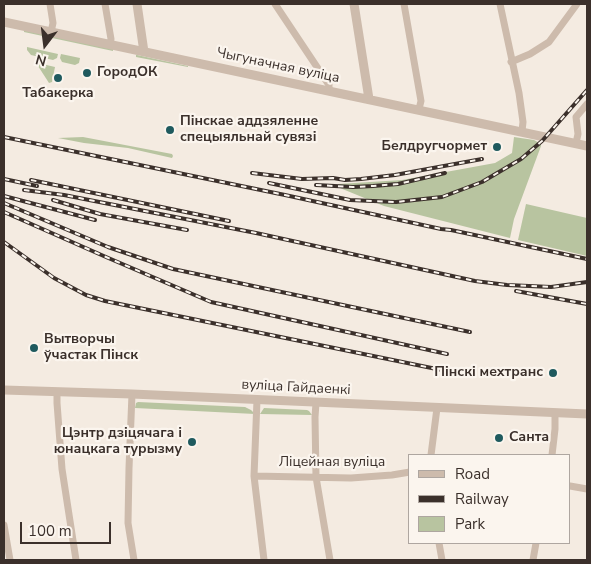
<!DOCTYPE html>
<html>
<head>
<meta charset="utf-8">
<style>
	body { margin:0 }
	#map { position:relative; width:591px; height:564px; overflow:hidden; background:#f4ebe1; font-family:"Nunito Sans",sans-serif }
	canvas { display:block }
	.frame { position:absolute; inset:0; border:5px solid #3b302b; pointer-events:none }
	.legend { position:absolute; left:408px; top:454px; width:162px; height:90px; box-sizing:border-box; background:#fbf5ee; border:1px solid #aea6a0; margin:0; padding:6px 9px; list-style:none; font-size:15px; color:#3b302b }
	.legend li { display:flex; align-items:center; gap:10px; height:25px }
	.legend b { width:25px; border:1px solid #aea6a0 }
	.north { position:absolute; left:20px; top:20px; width:50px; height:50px; -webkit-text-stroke:4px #fbf5ee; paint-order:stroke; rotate:195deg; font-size:14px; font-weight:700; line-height:20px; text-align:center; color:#3b302b }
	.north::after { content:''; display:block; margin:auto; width:18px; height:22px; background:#3b302b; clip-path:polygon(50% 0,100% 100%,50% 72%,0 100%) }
	.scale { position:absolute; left:20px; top:522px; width:91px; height:22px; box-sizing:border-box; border:2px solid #3b302b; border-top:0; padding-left:6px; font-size:15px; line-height:18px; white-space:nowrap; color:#3b302b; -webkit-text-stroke:4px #fbf5ee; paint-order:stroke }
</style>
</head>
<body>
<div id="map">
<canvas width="591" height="564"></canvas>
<div class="frame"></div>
<ul class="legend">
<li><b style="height:6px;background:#cdbbac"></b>Road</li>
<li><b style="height:6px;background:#3b302b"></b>Railway</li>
<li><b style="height:14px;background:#b8c4a0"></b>Park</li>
</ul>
<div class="north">N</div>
<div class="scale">100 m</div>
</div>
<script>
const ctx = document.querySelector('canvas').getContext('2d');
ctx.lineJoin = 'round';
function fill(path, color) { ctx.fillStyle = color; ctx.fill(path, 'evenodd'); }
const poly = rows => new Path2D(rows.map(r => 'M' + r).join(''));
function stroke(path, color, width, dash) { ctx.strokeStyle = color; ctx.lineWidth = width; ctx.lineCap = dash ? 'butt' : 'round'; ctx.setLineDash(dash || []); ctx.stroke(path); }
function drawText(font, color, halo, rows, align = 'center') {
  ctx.font = font + ' "Nunito Sans",sans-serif'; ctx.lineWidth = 4.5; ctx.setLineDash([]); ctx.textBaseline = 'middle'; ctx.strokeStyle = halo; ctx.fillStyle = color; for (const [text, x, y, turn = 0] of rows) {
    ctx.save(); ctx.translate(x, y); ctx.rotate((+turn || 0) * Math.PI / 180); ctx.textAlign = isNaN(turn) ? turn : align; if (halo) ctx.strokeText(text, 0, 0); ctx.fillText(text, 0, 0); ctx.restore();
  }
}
const green = poly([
	[24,30,113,48,113,51,24,32],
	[27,47,58,54,57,58,53,60,31,55,27,50],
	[61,54,80,58,79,63,75,65,62,62,60,58],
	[136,55,137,55,188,66,188,67,136,57],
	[38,63,55,67,52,82,49,83,38,66],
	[83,137,172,154,173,156,172,158,128,148,84,143,58,138],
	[514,137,534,140,541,144,541,146,514,219,510,238,384,206,340,188,338,184,402,180,495,163,512,153],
	[526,204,587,218,587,256,518,240],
	[138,402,245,407,251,410,255,414,135,408,136,403],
	[264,408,307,410,309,411,312,415,260,414]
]);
const minor = poly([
	[50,4,53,23,51,32],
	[105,4,111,39,110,44],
	[275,4,329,85,329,90],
	[404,4,421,101,419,109],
	[500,4,519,93,523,122,522,131],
	[511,62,530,54,549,42,577,4],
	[576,143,578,134,576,117,587,104],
	[57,392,57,403,62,469,76,560],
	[132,394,129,468,128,523,134,560],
	[257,400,254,476,264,560],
	[316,403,315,417,316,477,330,560],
	[431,455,437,408],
	[552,455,555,429,555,414],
	[254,476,351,478,392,475,410,472],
	[570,486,587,489],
	[4,525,10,560],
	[439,543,442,560],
	[533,560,536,543]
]);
const tertiary = poly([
	[137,4,144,52],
	[354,4,369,99],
	[4,22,587,146],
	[4,390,132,394,587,414]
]);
const rail = poly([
	[4,137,285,195,441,229,451,230,587,259],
	[252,173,302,179,333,178,345,180,361,179,395,175,482,159],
	[4,179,37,186],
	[31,180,229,221],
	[269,183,350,200,396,202,442,197,482,182,521,159,542,141,587,90],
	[316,185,353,187,373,186,398,184,445,173],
	[24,190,64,195,256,233,475,281,507,285,551,287,587,282],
	[4,196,95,220],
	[53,200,100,214,187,230],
	[4,203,108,247,173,269,470,332],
	[4,212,106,257,211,302,447,354],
	[4,242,54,278,86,295,105,301,456,373],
	[516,291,587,304]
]);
const markers = [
	[87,73,5,"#1f5a5e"],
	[58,78,5,"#1f5a5e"],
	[170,130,5,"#1f5a5e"],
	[497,147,5,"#1f5a5e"],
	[34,348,5,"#1f5a5e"],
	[553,373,5,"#1f5a5e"],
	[499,438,5,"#1f5a5e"],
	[192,442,5,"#1f5a5e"]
];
const streetNames = [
	["Чыгуначная вуліца",278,66,12],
	["вуліца Гайдаенкі",296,388,3],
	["Ліцейная вуліца",332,463]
];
const poiNames = [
	["ГородОК",97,73],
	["Табакерка",58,94,"center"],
	["Пінскае аддзяленне",180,122],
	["спецыяльнай сувязі",180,138],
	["Белдругчормет",487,147,"right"],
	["Вытворчы",44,340],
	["ўчастак Пінск",44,356],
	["Пінскі мехтранс",543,373,"right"],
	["Цэнтр дзіцячага і",182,434,"right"],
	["юнацкага турызму",182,450,"right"],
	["Санта",509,438]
];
fill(green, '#b8c4a0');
stroke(minor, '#cdbbac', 7);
stroke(tertiary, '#cdbbac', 9);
stroke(rail, '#3b302b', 4);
stroke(rail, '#fbf5ee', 2, [5.5]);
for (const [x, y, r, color] of markers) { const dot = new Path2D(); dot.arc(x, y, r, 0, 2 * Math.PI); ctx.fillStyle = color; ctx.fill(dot); stroke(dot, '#fbf5ee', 2); }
drawText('14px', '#3b302b', '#fbf5ee', streetNames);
drawText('bold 14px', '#3b302b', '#fbf5ee', poiNames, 'left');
</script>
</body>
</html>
